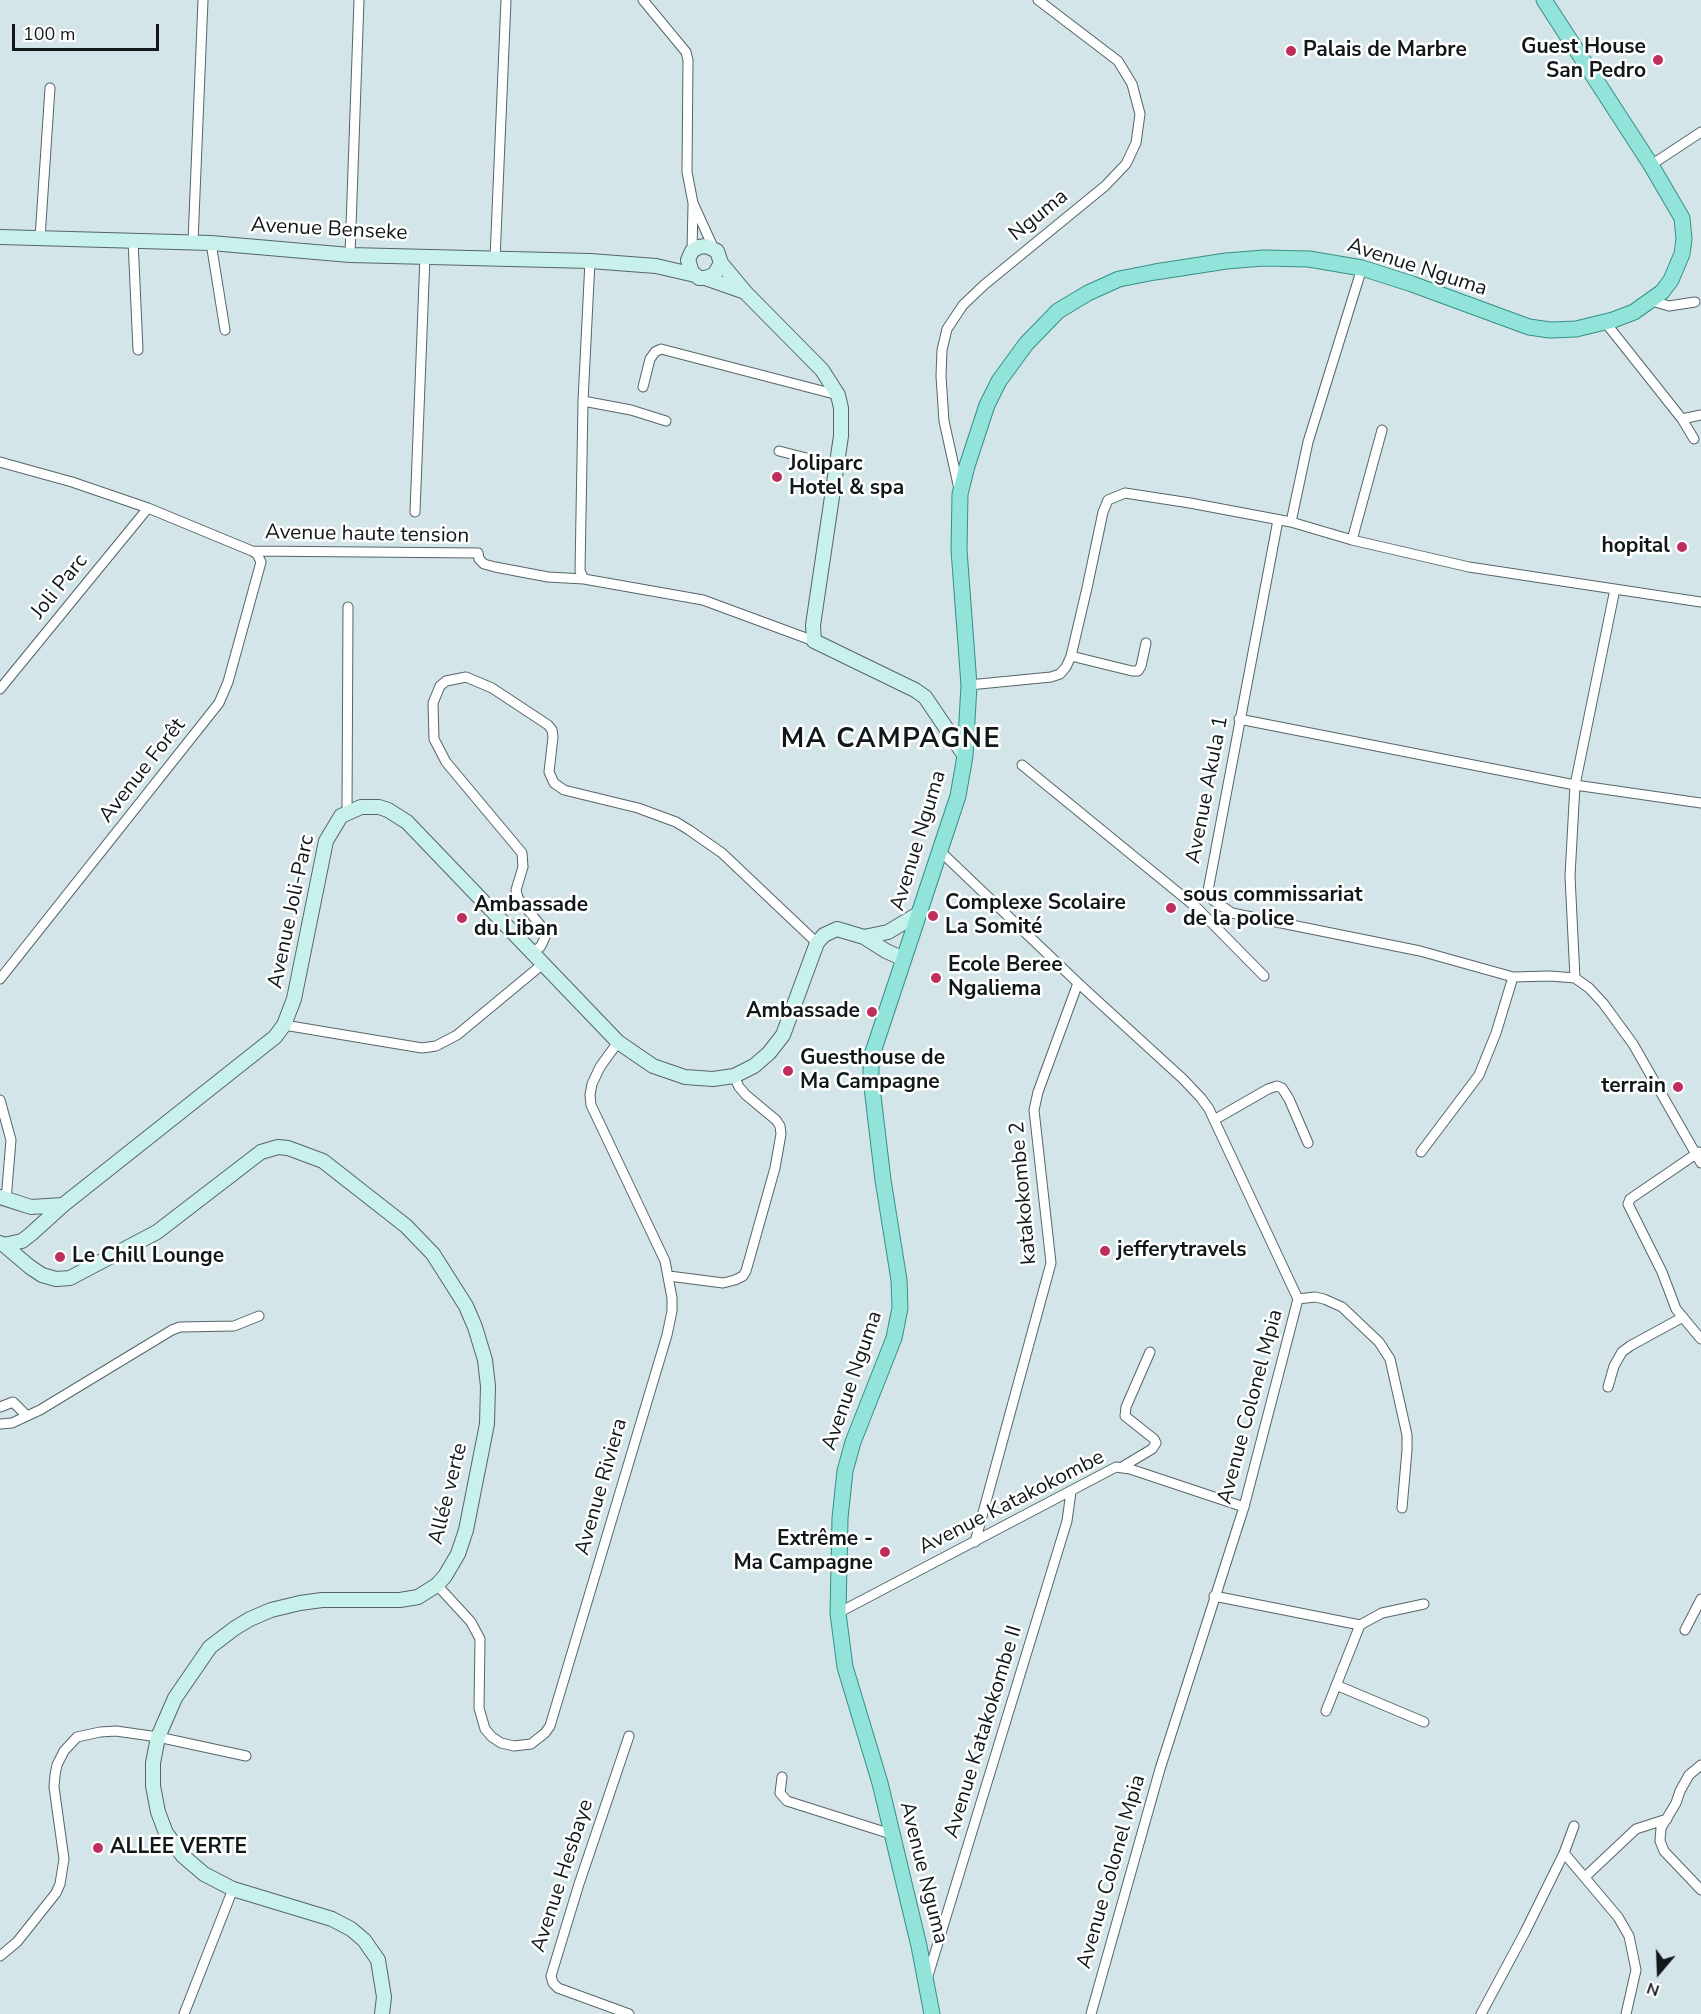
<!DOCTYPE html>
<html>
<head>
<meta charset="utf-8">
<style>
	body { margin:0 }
	#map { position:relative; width:1701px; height:2014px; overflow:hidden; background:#d3e5e9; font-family:"Nunito Sans",sans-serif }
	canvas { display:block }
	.north { position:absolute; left:1629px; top:1942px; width:60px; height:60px; -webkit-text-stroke:4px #fff; paint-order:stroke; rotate:199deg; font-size:16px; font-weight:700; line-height:24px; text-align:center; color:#12181a }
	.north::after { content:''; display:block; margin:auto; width:21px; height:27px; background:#12181a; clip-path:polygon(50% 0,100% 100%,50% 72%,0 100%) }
	.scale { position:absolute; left:12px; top:24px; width:147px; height:27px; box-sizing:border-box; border:3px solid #12181a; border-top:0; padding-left:8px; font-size:18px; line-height:21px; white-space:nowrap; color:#12181a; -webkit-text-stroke:4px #fff; paint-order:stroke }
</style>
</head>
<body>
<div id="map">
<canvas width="1701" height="2014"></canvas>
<div class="north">N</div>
<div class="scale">100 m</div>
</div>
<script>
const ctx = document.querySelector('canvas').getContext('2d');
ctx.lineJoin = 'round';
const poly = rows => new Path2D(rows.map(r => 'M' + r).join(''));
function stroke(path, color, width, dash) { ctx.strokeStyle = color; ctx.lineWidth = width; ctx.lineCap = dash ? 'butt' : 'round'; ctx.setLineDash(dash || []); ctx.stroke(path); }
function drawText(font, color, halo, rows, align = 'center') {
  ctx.font = font + ' "Nunito Sans",sans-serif'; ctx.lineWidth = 5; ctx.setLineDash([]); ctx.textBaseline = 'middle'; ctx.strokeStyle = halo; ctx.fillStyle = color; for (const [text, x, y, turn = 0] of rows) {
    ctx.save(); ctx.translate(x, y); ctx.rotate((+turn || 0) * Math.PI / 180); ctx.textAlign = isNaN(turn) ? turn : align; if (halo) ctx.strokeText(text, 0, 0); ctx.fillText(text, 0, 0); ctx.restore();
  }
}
const street = poly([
	[643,0,686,52,688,60,687,172,693,203,714,249],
	[1651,165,1701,132],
	[40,238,50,88],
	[133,240,138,350],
	[193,242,203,0],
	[211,243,225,330],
	[692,251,693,205],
	[350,255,359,0],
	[495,259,506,0],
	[1652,301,1669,306,1695,302],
	[1605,322,1682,419,1694,439],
	[643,387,650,359,655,352,661,349,838,395],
	[583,401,631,410,666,421],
	[1682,419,1701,415],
	[779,451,838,466],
	[0,462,72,482,148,508,252,551,257,554,261,562,228,682,219,703,0,979],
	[959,489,944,421,941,376,942,350,947,329,963,305,984,285,1105,186,1126,164,1136,143,1140,114,1132,84,1118,61,1038,0],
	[415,512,425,256],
	[1278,520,1207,896,1232,913,1420,951,1513,977,1550,976,1575,978,1589,988,1603,1003,1633,1044,1701,1163],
	[1291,522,1308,442,1362,268],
	[1352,540,1382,430],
	[252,551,478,553,479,559,484,564,495,567,548,577,584,579,703,600,814,641],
	[584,579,580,571,583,401,590,261],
	[1071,656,1132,671,1138,671,1141,666,1146,643],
	[969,685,1051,677,1060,674,1066,667,1071,656,1087,588,1103,512,1108,500,1125,493,1190,503,1291,522,1352,540,1469,567,1701,602],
	[0,689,148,508],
	[1239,719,1575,785,1701,803],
	[1022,765,1197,908,1264,976],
	[347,813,348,607],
	[940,851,1078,983,1183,1079,1201,1098,1209,1109,1298,1299,1244,1507,1160,1769,1091,2014],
	[534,952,541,946,545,937,541,926,518,898,516,890,523,867,522,853,446,762,434,739,433,703,440,686,446,681,466,677,492,688,548,725,552,730,553,737,549,772,554,783,564,790,638,808,676,822,689,830,722,853,817,943],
	[1575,978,1570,876,1575,785,1615,589],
	[284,1025,422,1048,436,1046,457,1035,544,963],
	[0,1100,11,1140,6,1200],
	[1214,1120,1268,1089,1277,1086,1282,1088,1289,1099,1308,1143],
	[1421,1152,1479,1075,1496,1033,1513,977],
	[1699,1152,1630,1199,1628,1204,1662,1272,1676,1309,1701,1339],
	[669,1276,723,1283,735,1280,743,1276,746,1271,775,1168,781,1134,780,1126,776,1120,746,1095,739,1087,734,1076],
	[1298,1299,1315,1297,1324,1299,1342,1307,1379,1342,1390,1359,1407,1435,1407,1450,1402,1508],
	[1608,1387,1614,1366,1622,1352,1630,1346,1683,1317],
	[0,1407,13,1402,27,1416,12,1423,0,1424],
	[27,1416,40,1410,172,1330,180,1327,234,1326,259,1316],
	[1122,1467,1152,1449,1156,1443,1154,1439,1125,1416,1126,1407,1150,1352],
	[975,1542,1051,1263,1034,1110,1038,1092,1078,983],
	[437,1585,471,1622,480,1639,479,1708,485,1729,492,1737,501,1743,514,1746,531,1744,545,1733,550,1726,667,1335,672,1311,672,1298,665,1261,591,1105,590,1095,592,1084,600,1067,618,1042],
	[1214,1596,1360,1625],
	[838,1613,1116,1467,1130,1469,1244,1507],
	[1685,1630,1701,1599],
	[1336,1685,1424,1722],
	[1326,1711,1360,1625,1382,1613,1424,1604],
	[629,1736,579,1884,551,1976,553,1983,558,1988,629,2014],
	[1701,1765,1689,1775,1680,1791,1676,1803,1661,1828,1660,1841,1664,1851,1701,1890],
	[782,1777,780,1793,787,1801,891,1834],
	[1564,1853,1618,1917,1629,1936,1636,1970,1626,2014],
	[1585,1877,1636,1829,1667,1819],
	[0,1956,17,1942,56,1893,60,1884,64,1859,54,1787,55,1775,57,1765,64,1751,77,1737,100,1732,116,1731,158,1737,246,1756],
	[927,1979,1067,1521,1071,1492],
	[184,2014,233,1889],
	[1481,2014,1525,1932,1564,1853,1574,1826]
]);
const secondary = poly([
	[0,237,211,243,350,255,590,261,656,266,695,275],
	[721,263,714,275,705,278,699,278,692,272,688,260,692,251,699,247,706,246,717,251,721,263,746,293,822,370,838,395,841,408,841,436,813,625,814,641,915,690,925,697,965,756],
	[705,278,745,292],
	[864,937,886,951,904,959],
	[0,1197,31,1207,63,1205],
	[0,1243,4,1245,22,1241,31,1234,63,1205,275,1037,284,1025,294,999,326,841,341,816,361,807,379,807,388,810,407,822,618,1042,653,1066,685,1077,713,1079,734,1076,754,1066,769,1053,783,1035,817,943,824,935,837,929,864,937,888,932,918,914],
	[4,1245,30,1267,42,1275,56,1279,70,1278,157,1232,261,1152,278,1147,288,1148,323,1161,406,1226,433,1254,466,1306,475,1327,485,1360,488,1386,487,1424,466,1530,458,1554,445,1576,437,1585,418,1597,400,1600,322,1600,300,1603,271,1610,250,1619,235,1628,210,1647,175,1698,158,1737,153,1763,153,1786,158,1812,166,1833,183,1856,204,1874,233,1889,332,1919,351,1929,364,1940,378,1960,384,1997,382,2014]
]);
const primary = poly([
	[932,2014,919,1946,880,1783,845,1667,838,1613,840,1518,845,1471,853,1442,894,1338,900,1308,899,1280,883,1180,871,1079,871,1058,958,796,965,756,969,685,959,550,960,494,967,466,987,405,999,381,1026,344,1058,311,1088,293,1119,279,1155,272,1226,261,1264,258,1309,259,1362,268,1412,284,1529,327,1550,330,1576,329,1613,320,1634,312,1662,292,1671,280,1682,254,1684,239,1682,218,1651,165,1544,0]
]);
const markers = [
	[1291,51,6,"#bd2e5c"],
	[1658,60,6,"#bd2e5c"],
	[777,477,6,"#bd2e5c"],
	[1682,547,6,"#bd2e5c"],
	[1171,908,6,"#bd2e5c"],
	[933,916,6,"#bd2e5c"],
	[462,918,6,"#bd2e5c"],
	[936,978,6,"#bd2e5c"],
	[872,1012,6,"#bd2e5c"],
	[788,1071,6,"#bd2e5c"],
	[1678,1087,6,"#bd2e5c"],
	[1105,1251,6,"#bd2e5c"],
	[60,1257,6,"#bd2e5c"],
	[885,1552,6,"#bd2e5c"],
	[98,1848,6,"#bd2e5c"]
];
const poiNames = [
	["Guest House",1646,48,"right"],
	["San Pedro",1646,72,"right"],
	["Palais de Marbre",1303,51],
	["Joliparc",789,465],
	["Hotel & spa",789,489],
	["hopital",1670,547,"right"],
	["sous commissariat",1183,896],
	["de la police",1183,920],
	["Complexe Scolaire",945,904],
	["La Somité",945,928],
	["Ambassade",474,906],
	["du Liban",474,930],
	["Ecole Beree",948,966],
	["Ngaliema",948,990],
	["Ambassade",860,1012,"right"],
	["Guesthouse de",800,1059],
	["Ma Campagne",800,1083],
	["terrain",1666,1087,"right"],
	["jefferytravels",1117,1251],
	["Le Chill Lounge",72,1257],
	["Extrême -",873,1540,"right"],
	["Ma Campagne",873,1564,"right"],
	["ALLEE VERTE",110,1848]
];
const streetNames = [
	["Nguma",1039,216,-39],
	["Avenue Benseke",329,230,3],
	["Avenue Nguma",1417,268,18],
	["Avenue haute tension",367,535,1],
	["Joli Parc",60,587,-51],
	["Avenue Forêt",143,771,-52],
	["Avenue Akula 1",1208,790,-79],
	["Avenue Nguma",919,841,-73],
	["Avenue Joli-Parc",292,912,-78],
	["katakokombe 2",1024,1193,-95],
	["Avenue Nguma",853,1381,-71],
	["Avenue Colonel Mpia",1251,1407,-75],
	["Avenue Riviera",602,1487,-74],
	["Allée verte",449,1494,-76],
	["Avenue Katakokombe",1012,1503,-27],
	["Avenue Katakokombe II",984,1732,-73],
	["Avenue Colonel Mpia",1112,1872,-74],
	["Avenue Nguma",923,1873,76],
	["Avenue Hesbaye",563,1876,-72]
];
const districtNames = [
	["MA CAMPAGNE",891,740]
];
stroke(street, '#556569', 11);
stroke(secondary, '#556569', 16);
stroke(primary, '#369085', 17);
stroke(street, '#fff', 9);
stroke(secondary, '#c9f1ec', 14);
stroke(primary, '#92e3d9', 15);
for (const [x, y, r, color] of markers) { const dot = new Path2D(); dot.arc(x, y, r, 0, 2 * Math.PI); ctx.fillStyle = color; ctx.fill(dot); stroke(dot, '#fff', 2); }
drawText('bold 21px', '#12181a', '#fff', poiNames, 'left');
drawText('21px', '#12181a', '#fff', streetNames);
ctx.letterSpacing = '1.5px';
drawText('bold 27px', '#12181a', '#fff', districtNames);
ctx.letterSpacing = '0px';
</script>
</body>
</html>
